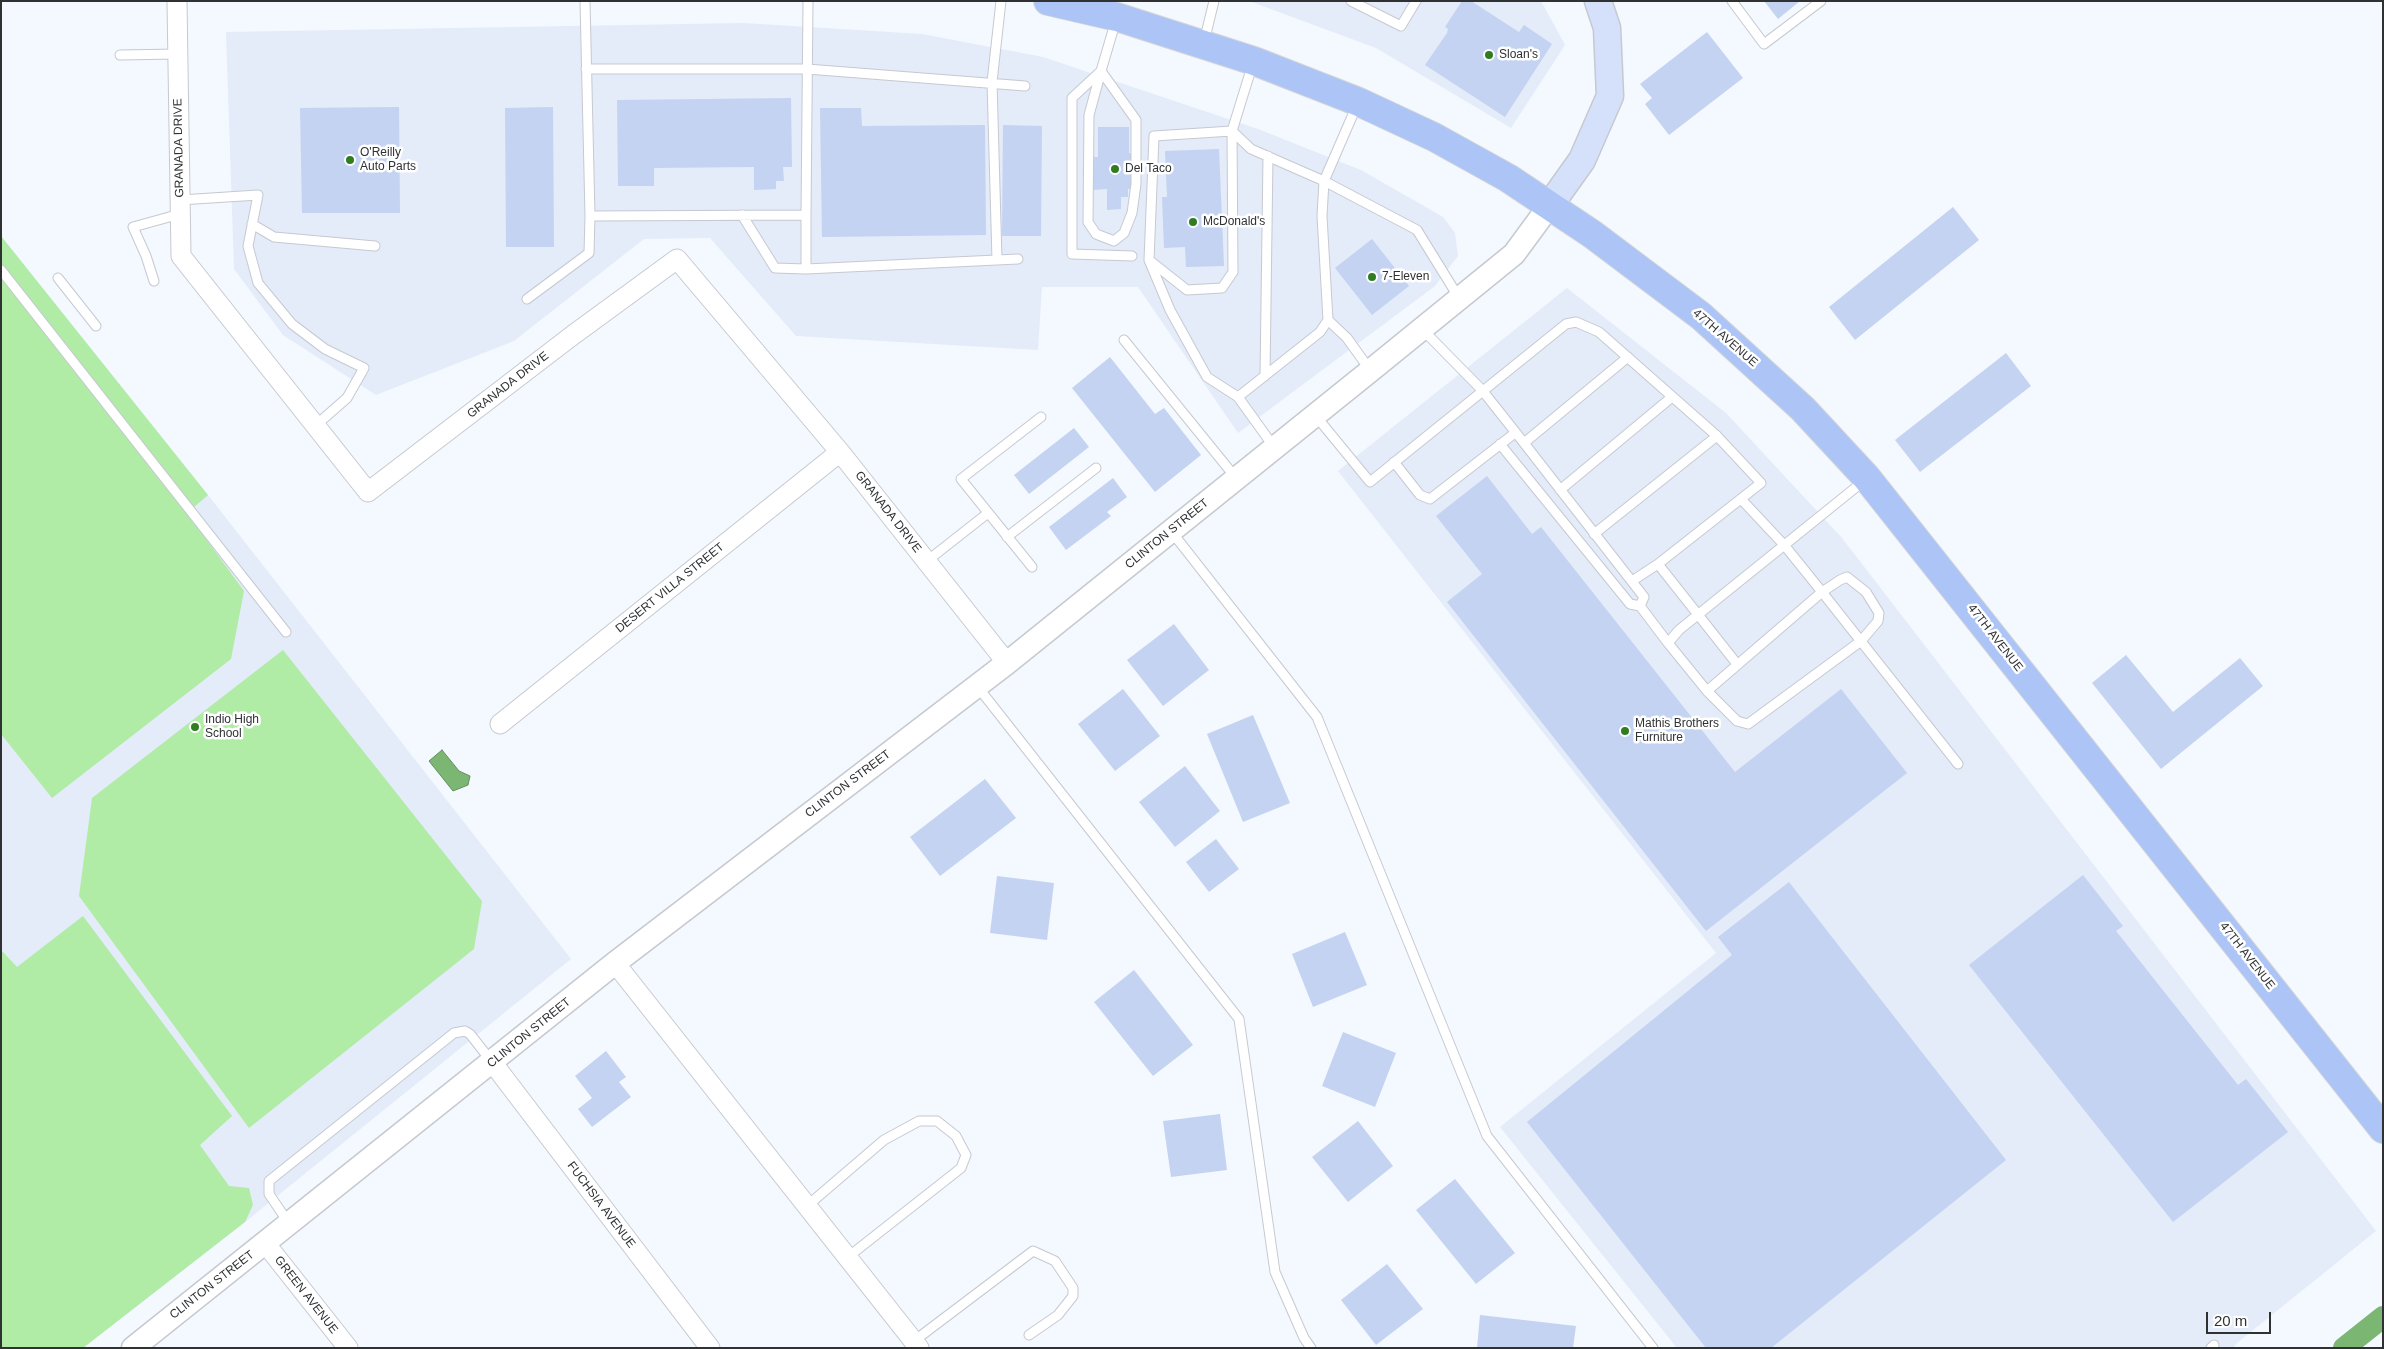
<!DOCTYPE html>
<html>
<head>
<meta charset="utf-8">
<style>
	body { margin:0 }
	#map { position:relative; width:2384px; height:1349px; overflow:hidden; background:#f4f8ff; font-family:Helvetica,sans-serif }
	canvas { display:block }
	.frame { position:absolute; inset:0; border:2px solid #2f3133; pointer-events:none }
	.scale { position:absolute; left:2206px; top:1312px; width:65px; height:22px; box-sizing:border-box; border:2px solid #2f3133; border-top:0; padding-left:6px; font-size:15px; line-height:18px; white-space:nowrap; color:#2f3133; -webkit-text-stroke:4px #fff; paint-order:stroke }
</style>
</head>
<body>
<div id="map">
<canvas width="2384" height="1349"></canvas>
<div class="frame"></div>
<div class="scale">20 m</div>
</div>
<script>
const ctx = document.querySelector('canvas').getContext('2d');
ctx.lineJoin = 'round';
function fill(path, color) { ctx.fillStyle = color; ctx.fill(path, 'evenodd'); }
const poly = rows => new Path2D(rows.map(r => 'M' + r).join(''));
function stroke(path, color, width, dash) { ctx.strokeStyle = color; ctx.lineWidth = width; ctx.lineCap = dash ? 'butt' : 'round'; ctx.setLineDash(dash || []); ctx.stroke(path); }
function drawText(font, color, halo, rows, align = 'center') {
  ctx.font = font + ' Helvetica,sans-serif'; ctx.lineWidth = 5; ctx.setLineDash([]); ctx.textBaseline = 'middle'; ctx.strokeStyle = halo; ctx.fillStyle = color; for (const [text, x, y, turn = 0] of rows) {
    ctx.save(); ctx.translate(x, y); ctx.rotate((+turn || 0) * Math.PI / 180); ctx.textAlign = isNaN(turn) ? turn : align; if (halo) ctx.strokeText(text, 0, 0); ctx.fillText(text, 0, 0); ctx.restore();
  }
}
const built = poly([
	[1249,1,1541,1,1565,45,1511,128,1376,48],
	[743,23,922,34,1043,57,1258,129,1361,170,1443,217,1455,233,1458,256,1435,286,1238,433,1138,287,1042,287,1038,350,796,336,710,238,644,239,514,341,376,395,283,335,234,269,226,32],
	[1,236,208,495,571,959,245,1222,83,1348,1,1348],
	[1567,288,1726,413,1842,538,2376,1231,2237,1343,2233,1348,1677,1348,1500,1127,1716,953,1338,471]
]);
const green = poly([
	[1,236,208,495,187,513,244,591,231,659,52,798,1,734],
	[283,650,482,901,474,949,249,1128,79,896,92,798],
	[83,916,232,1116,200,1145,229,1186,249,1188,253,1205,245,1222,83,1348,1,1348,1,950,17,967]
]);
const water = poly([
	[442,750,459,771,470,776,468,785,453,791,429,761,442,750]
]);
const canal = poly([
	[2344,1348,2383,1317]
]);
const building = poly([
	[1462,1,1471,1,1519,32,1524,25,1552,44,1505,117,1425,65,1447,33,1448,29,1445,27],
	[1764,1,1800,1,1778,19],
	[1707,32,1743,78,1669,135,1645,104,1652,98,1640,84],
	[791,98,792,167,783,167,784,181,776,181,776,189,754,190,754,167,654,168,654,186,618,186,617,100],
	[399,107,400,213,302,213,300,108],
	[553,107,554,247,506,247,505,108],
	[820,108,861,108,862,126,985,125,986,235,822,237],
	[1003,125,1042,126,1041,236,1002,236],
	[1098,127,1129,127,1129,153,1138,153,1138,181,1131,181,1131,189,1128,189,1128,197,1121,197,1121,209,1107,210,1107,189,1093,190,1092,157,1098,157],
	[1219,149,1224,266,1186,267,1185,247,1164,248,1162,197,1167,197,1165,151],
	[1953,207,1979,240,1855,340,1829,307],
	[1372,239,1409,286,1372,315,1335,268],
	[2006,353,2031,386,1920,472,1895,440],
	[1110,357,1155,414,1164,408,1201,455,1155,492,1072,388],
	[1074,428,1089,447,1029,494,1014,475],
	[1487,476,1532,534,1541,527,1735,772,1841,689,1907,773,1706,931,1447,602,1482,574,1436,516],
	[1113,478,1127,497,1107,512,1111,516,1066,550,1049,527],
	[1174,624,1209,670,1163,706,1127,660],
	[2126,655,2173,712,2240,658,2263,686,2161,769,2092,683],
	[1123,689,1160,736,1115,771,1078,724],
	[1253,715,1290,803,1243,822,1207,734],
	[1185,766,1220,811,1175,847,1139,802],
	[985,779,1016,818,940,876,910,837],
	[1216,839,1239,869,1209,892,1186,862],
	[2083,875,2123,926,2116,931,2238,1085,2246,1079,2288,1132,2173,1222,1969,965],
	[997,876,1054,883,1047,940,990,933],
	[1789,882,2006,1160,1771,1348,1706,1348,1527,1122,1732,955,1718,937],
	[1345,932,1367,985,1313,1007,1292,954],
	[1134,970,1193,1045,1153,1076,1094,1002],
	[1343,1032,1396,1053,1375,1107,1322,1086],
	[606,1051,626,1077,619,1082,631,1097,592,1127,578,1109,592,1098,575,1076],
	[1220,1114,1227,1170,1171,1177,1163,1121],
	[1358,1121,1393,1166,1348,1202,1312,1157],
	[1455,1179,1515,1253,1476,1284,1416,1210],
	[1387,1264,1423,1309,1376,1345,1341,1300],
	[1480,1315,1576,1326,1573,1348,1477,1348]
]);
const service = poly([
	[585,1,590,216,806,215,808,1],
	[1351,1,1401,26,1416,1],
	[1732,1,1764,44,1821,1],
	[1116,20,1101,71,1072,98,1072,254,1132,256],
	[1204,42,1214,1],
	[120,55,177,54],
	[586,69,807,69,1025,86],
	[1101,71,1136,120,1136,184,1132,213,1124,233,1114,241,1096,234,1088,222,1089,115,1101,71],
	[1357,105,1324,181,1417,230,1459,298],
	[180,200,258,195,248,246,258,283,292,324,325,349,364,368,347,398,315,426],
	[742,215,775,268,806,269],
	[806,215,806,269,1018,259],
	[252,224,274,237,375,246],
	[997,260,992,82,1001,1],
	[1149,260,1187,290,1222,288,1233,272,1232,131,1154,136,1149,260,1170,310,1207,377,1238,397,1274,447],
	[1,270,286,632],
	[58,278,96,326],
	[154,281,146,256,133,227,180,214],
	[527,299,589,253,590,216],
	[1328,320,1347,338,1370,370],
	[1422,329,1482,390,1524,443,1644,597,1640,606,1630,604,1500,444],
	[1124,340,1236,478],
	[1265,376,1268,156],
	[1238,397,1320,332,1328,320,1322,216,1324,181,1251,149,1232,131,1253,63],
	[1315,415,1370,482,1566,324,1576,322,1599,332,1717,436,1761,483,1658,564,1632,581],
	[1524,443,1628,357],
	[1394,462,1420,495,1430,499,1515,433],
	[1560,490,1672,397],
	[1741,499,1785,546,1822,592,1958,764],
	[1171,531,1317,717,1487,1136,1653,1348],
	[1594,534,1717,436],
	[1007,537,1096,468],
	[927,561,988,513],
	[1658,564,1737,664],
	[1032,567,961,479,1041,417],
	[1640,606,1668,643],
	[977,686,1239,1019,1275,1272,1304,1338,1311,1348],
	[1707,691,1737,721,1748,724,1861,641,1878,621,1879,613,1866,592,1847,577,1840,580,1822,592,1707,691,1668,643,1679,630,1865,480],
	[807,1206,884,1140,919,1121,937,1121,956,1136,966,1155,961,1168,848,1257],
	[288,1222,269,1194,269,1181,454,1033,465,1031,470,1034,492,1062],
	[914,1341,1033,1251,1055,1261,1073,1288,1073,1296,1058,1315,1029,1335],
	[2211,1348,2214,1345]
]);
const minor = poly([
	[177,1,181,256,368,492,573,335,677,259,840,452,1007,663],
	[500,724,840,452],
	[615,963,919,1348],
	[492,1062,710,1348],
	[265,1243,348,1348]
]);
const tertiary = poly([
	[133,1348,615,963,1007,663,1370,371,1514,254,1550,205]
]);
const secondary = poly([
	[1550,205,1582,160,1610,96,1607,28,1598,1]
]);
const primary = poly([
	[1048,1,1117,17,1254,61,1359,102,1434,137,1508,178,1592,234,1701,316,1803,409,1867,478,2383,1129]
]);
const markers = [
	[1489,55,5,"#307c23"],
	[350,160,5,"#307c23"],
	[1115,169,5,"#307c23"],
	[1193,222,5,"#307c23"],
	[1372,277,5,"#307c23"],
	[195,727,5,"#307c23"],
	[1625,731,5,"#307c23"]
];
const poiNames = [
	["Sloan's",1499,55],
	["O'Reilly",360,153],
	["Auto Parts",360,167],
	["Del Taco",1125,169],
	["McDonald's",1203,222],
	["7-Eleven",1382,277],
	["Indio High",205,720],
	["School",205,734],
	["Mathis Brothers",1635,724],
	["Furniture",1635,738]
];
const streetNames = [
	["GRANADA DRIVE",179,148,-91],
	["47TH AVENUE",1725,338,41],
	["GRANADA DRIVE",508,385,-38],
	["GRANADA DRIVE",888,512,52],
	["CLINTON STREET",1167,534,-39],
	["DESERT VILLA STREET",670,588,-39],
	["47TH AVENUE",1995,638,52],
	["CLINTON STREET",848,784,-37],
	["47TH AVENUE",2247,956,52],
	["CLINTON STREET",529,1033,-39],
	["FUCHSIA AVENUE",601,1205,53],
	["CLINTON STREET",212,1285,-38],
	["GREEN AVENUE",306,1295,52]
];
fill(built, '#e4ebf9');
fill(green, '#b0eca6');
fill(water, '#7cb673');
stroke(water, '#658e60', 1);
stroke(canal, '#7cb673', 22);
fill(building, '#c4d3f1');
stroke(service, '#c6c9d0', 11);
stroke(minor, '#c6c9d0', 21);
stroke(tertiary, '#c6c9d0', 25);
stroke(secondary, '#c6c9d0', 29);
stroke(primary, '#d5d6d6', 30);
stroke(service, '#fff', 9);
stroke(minor, '#fff', 19);
stroke(tertiary, '#fff', 22);
stroke(secondary, '#d5e1fa', 26);
stroke(primary, '#acc4f6', 28);
for (const [x, y, r, color] of markers) { const dot = new Path2D(); dot.arc(x, y, r, 0, 2 * Math.PI); ctx.fillStyle = color; ctx.fill(dot); stroke(dot, '#fff', 2); }
drawText('12px', '#2f3133', '#fff', poiNames, 'left');
drawText('12px', '#2f3133', '#fff', streetNames);
</script>
</body>
</html>
